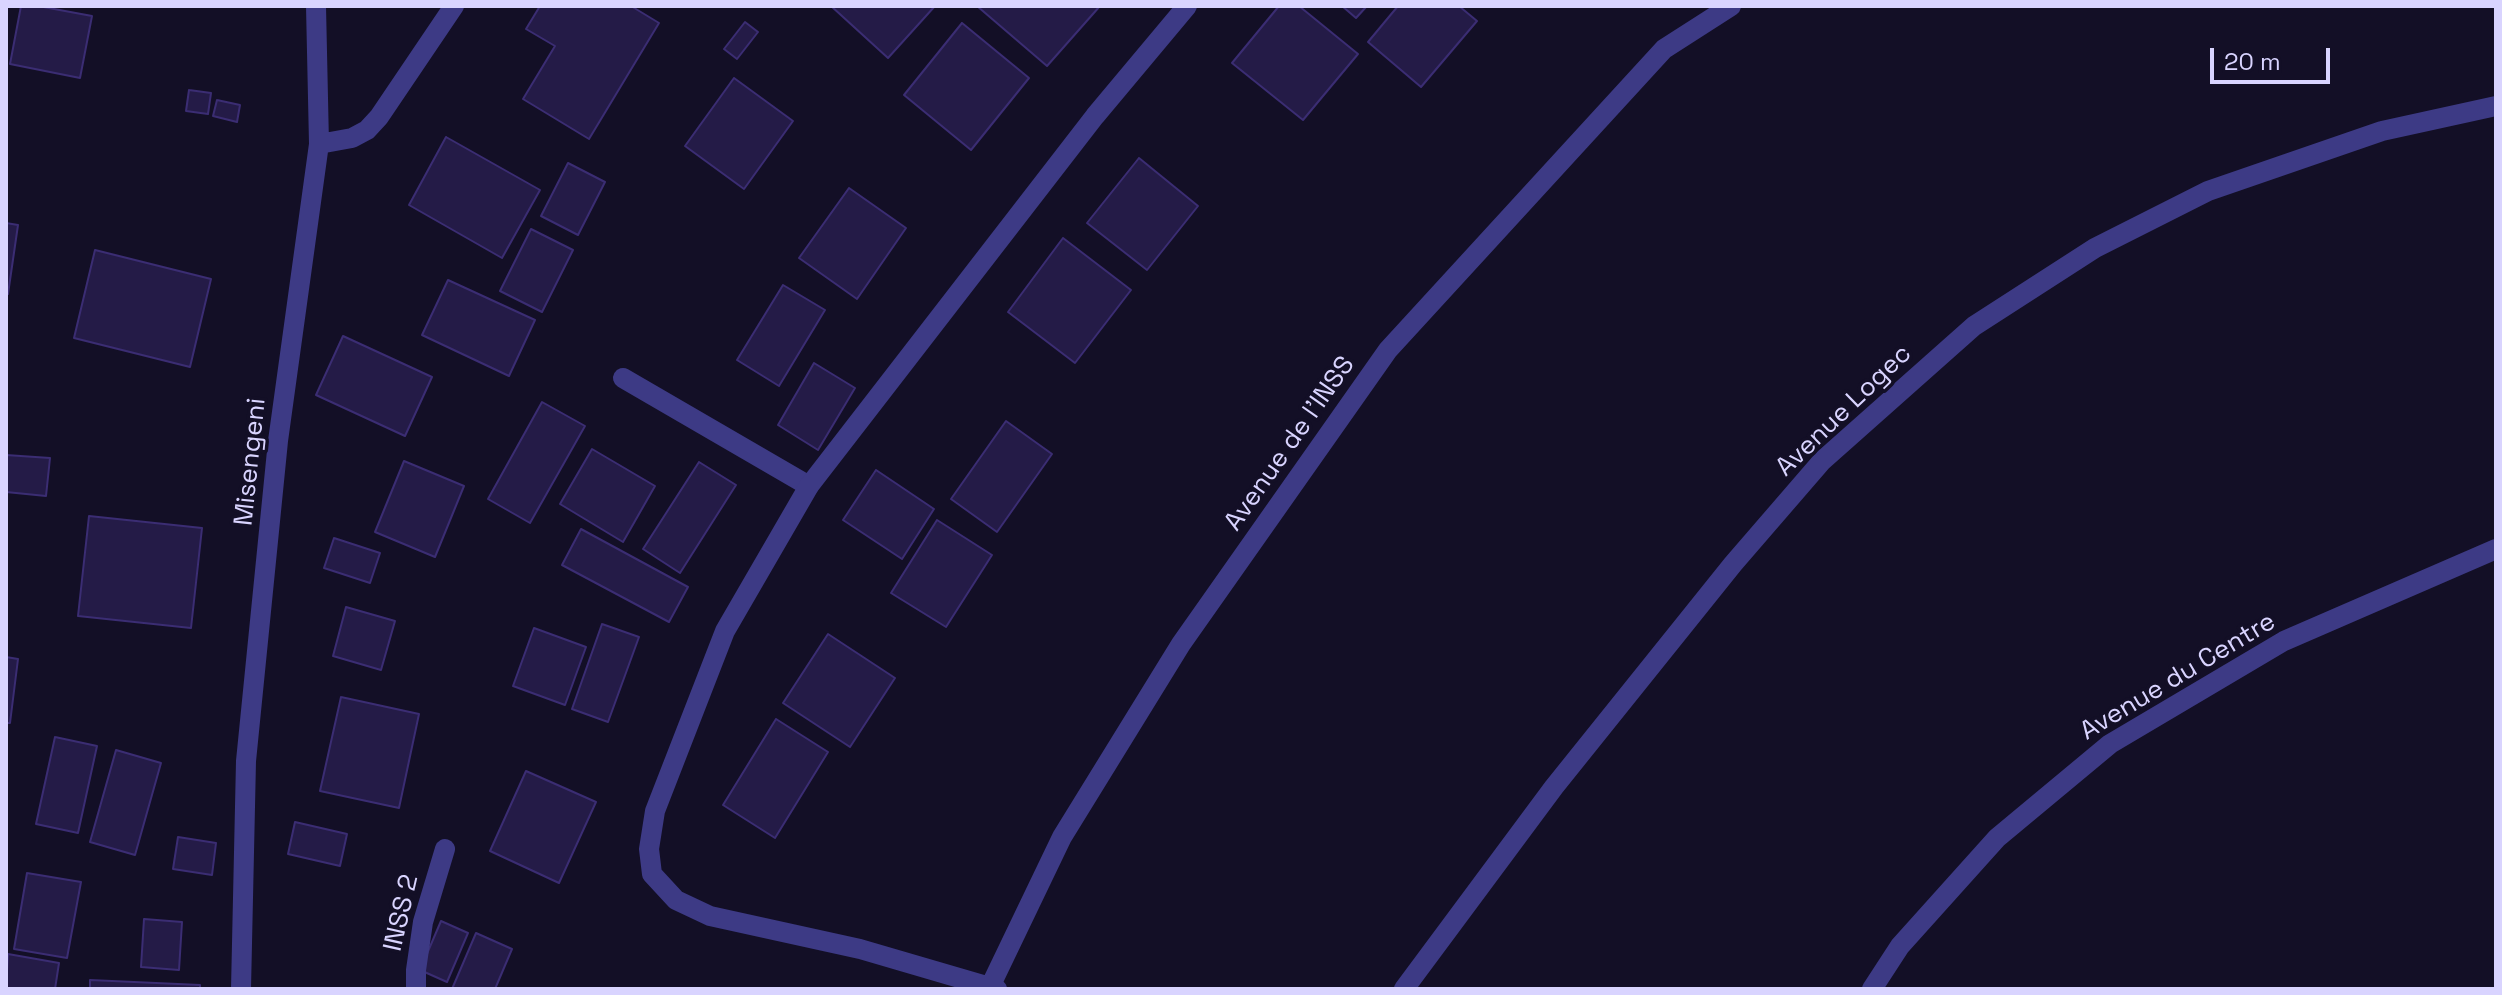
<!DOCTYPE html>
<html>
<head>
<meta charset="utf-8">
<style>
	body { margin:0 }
	#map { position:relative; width:2502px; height:995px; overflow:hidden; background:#130f26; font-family:"Space Grotesk",sans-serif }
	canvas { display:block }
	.frame { position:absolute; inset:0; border:8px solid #d9d4ff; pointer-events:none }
	.scale { position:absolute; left:2210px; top:48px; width:120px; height:36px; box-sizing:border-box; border:4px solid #d9d4ff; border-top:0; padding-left:10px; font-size:24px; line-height:28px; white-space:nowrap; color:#d9d4ff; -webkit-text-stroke:6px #130f26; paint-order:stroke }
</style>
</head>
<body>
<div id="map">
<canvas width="2502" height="995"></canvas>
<div class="frame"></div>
<div class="scale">20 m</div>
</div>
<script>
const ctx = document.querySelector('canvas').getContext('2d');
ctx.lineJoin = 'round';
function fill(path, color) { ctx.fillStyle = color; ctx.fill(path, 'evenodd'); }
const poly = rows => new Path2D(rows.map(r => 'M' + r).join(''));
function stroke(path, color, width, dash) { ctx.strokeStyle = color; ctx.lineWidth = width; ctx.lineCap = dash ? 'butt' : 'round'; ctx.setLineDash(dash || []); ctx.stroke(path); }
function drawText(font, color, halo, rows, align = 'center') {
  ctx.font = font + ' "Space Grotesk",sans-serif'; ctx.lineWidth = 7; ctx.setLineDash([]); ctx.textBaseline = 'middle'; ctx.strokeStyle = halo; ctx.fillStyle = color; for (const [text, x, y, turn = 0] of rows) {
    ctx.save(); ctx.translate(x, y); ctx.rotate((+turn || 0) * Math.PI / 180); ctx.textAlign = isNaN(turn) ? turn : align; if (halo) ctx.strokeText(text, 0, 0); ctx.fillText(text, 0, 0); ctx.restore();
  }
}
const building = poly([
	[21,6,38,6,92,16,80,78,10,64,21,6],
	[540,6,631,6,659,23,589,139,523,99,555,46,526,29,540,6],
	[831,6,935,6,888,58,831,6],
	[977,6,1100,6,1047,66,977,6],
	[1279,6,1299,6,1358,54,1303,120,1232,63,1279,6],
	[1342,6,1367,6,1356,18,1342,6],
	[1398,6,1459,6,1477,21,1421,87,1368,42,1398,6],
	[745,22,758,32,737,59,724,49,745,22],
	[962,23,1029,78,971,150,904,95,962,23],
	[734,78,793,121,744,189,685,146,734,78],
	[189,90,211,93,208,114,186,111,189,90],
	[217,100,240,105,237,122,213,116,217,100],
	[446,137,540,190,502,258,409,205,446,137],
	[1139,158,1198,206,1147,270,1087,223,1139,158],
	[568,163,605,182,578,235,541,216,568,163],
	[849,188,906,228,857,299,799,258,849,188],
	[6,223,18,225,8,294,6,294,6,223],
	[531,229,573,250,542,312,500,291,531,229],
	[1063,238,1131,290,1075,363,1008,312,1063,238],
	[95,250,211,279,190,367,74,338,95,250],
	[448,280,535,320,509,376,422,335,448,280],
	[783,285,825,310,779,386,737,360,783,285],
	[343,336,432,377,405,436,316,395,343,336],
	[814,363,855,388,818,450,778,425,814,363],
	[542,402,585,426,530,523,488,499,542,402],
	[1006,421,1052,454,997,532,951,499,1006,421],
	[592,449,655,486,623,542,560,504,592,449],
	[6,455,50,458,46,496,6,492,6,455],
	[404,461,464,486,435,557,375,532,404,461],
	[699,462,736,485,680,573,643,549,699,462],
	[876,470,934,509,902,559,843,520,876,470],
	[89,516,202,528,191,628,78,616,89,516],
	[937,520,992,555,946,627,891,593,937,520],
	[581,529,688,587,669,622,562,565,581,529],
	[334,538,380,553,370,583,324,568,334,538],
	[346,607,395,621,381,670,333,656,346,607],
	[602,624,639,637,608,722,572,709,602,624],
	[534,628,586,647,565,705,513,686,534,628],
	[828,634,895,678,850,747,783,703,828,634],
	[6,657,18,659,10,723,6,723,6,657],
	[341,697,419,714,399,808,320,791,341,697],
	[776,719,828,752,775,838,723,805,776,719],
	[55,737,97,746,78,833,36,824,55,737],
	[116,750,161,763,135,855,90,842,116,750],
	[526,771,596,802,559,883,490,851,526,771],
	[295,822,347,834,340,866,288,854,295,822],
	[178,837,216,843,212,875,173,869,178,837],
	[27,873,81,882,67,958,14,949,27,873],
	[144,919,182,922,179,970,141,967,144,919],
	[441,921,468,933,447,982,420,970,441,921],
	[476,933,512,949,495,989,452,989,476,933],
	[8,954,59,963,55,989,6,989,8,954],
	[90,980,200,985,200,989,90,989,90,980]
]);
const service = poly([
	[623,378,809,486]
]);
const minor = poly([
	[316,6,319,144],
	[241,989,246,761,278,441,319,144,352,138,367,130,379,117,454,6],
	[416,989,416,970,423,922,445,849],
	[989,989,1062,837,1181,644,1388,350,1664,49,1731,6],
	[997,989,860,949,710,916,676,900,652,874,649,849,655,811,725,631,809,486,1095,116,1187,6],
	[1404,989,1554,787,1733,564,1822,461,1974,326,2095,248,2208,191,2382,131,2496,106],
	[1872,989,1900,946,1997,838,2110,744,2284,641,2496,549]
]);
const streetNames = [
	["Avenue Logec",1844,411,-44],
	["Avenue de l'INSS",1290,444,-55],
	["Misengeni",251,462,-84],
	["Avenue du Centre",2178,677,-31],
	["INSS 2",402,913,-77]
];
fill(building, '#241b47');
stroke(building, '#3b2d73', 2);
stroke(service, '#3d3a85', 20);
stroke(minor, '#3d3a85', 20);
drawText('26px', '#d9d4ff', '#130f26', streetNames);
</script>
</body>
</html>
